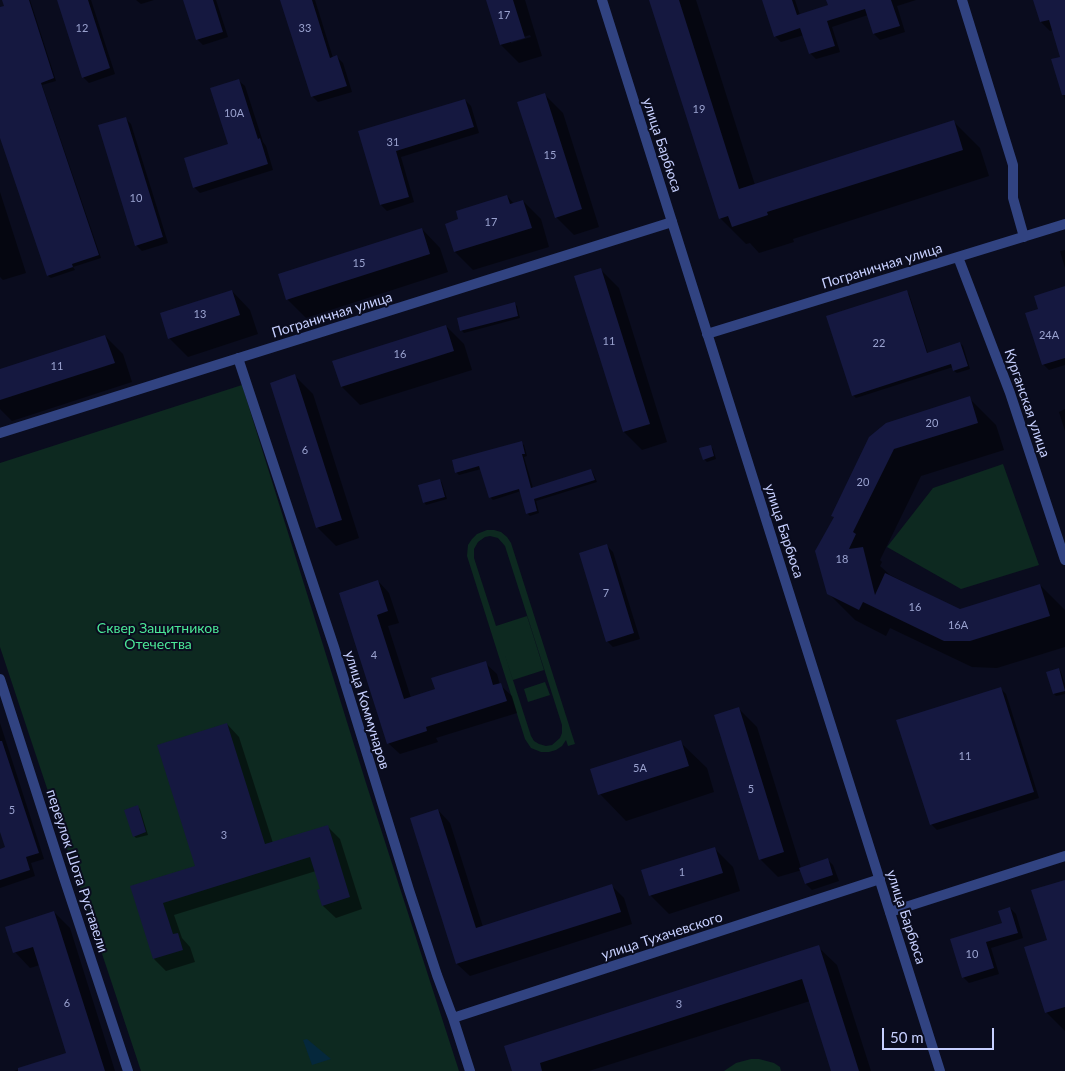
<!DOCTYPE html>
<html>
<head>
<meta charset="utf-8">
<style>
	body { margin:0 }
	#map { position:relative; width:1065px; height:1071px; overflow:hidden; background:#0a0c1e; font-family:Lato,sans-serif }
	canvas { display:block }
	.scale { position:absolute; left:882px; top:1028px; width:112px; height:22px; box-sizing:border-box; border:2px solid #c7d0ff; border-top:0; padding-left:6px; font-size:15px; line-height:18px; white-space:nowrap; color:#c7d0ff; -webkit-text-stroke:4px #0a0c1e; paint-order:stroke }
</style>
</head>
<body>
<div id="map">
<canvas width="1065" height="1071"></canvas>
<div class="scale">50 m</div>
</div>
<script>
const ctx = document.querySelector('canvas').getContext('2d');
ctx.lineJoin = 'round';
function fill(path, color) { ctx.fillStyle = color; ctx.fill(path, 'evenodd'); }
const poly = rows => new Path2D(rows.map(r => 'M' + r).join(''));
function stroke(path, color, width, dash) { ctx.strokeStyle = color; ctx.lineWidth = width; ctx.lineCap = dash ? 'butt' : 'round'; ctx.setLineDash(dash || []); ctx.stroke(path); }
function drawText(font, color, halo, rows, align = 'center') {
  ctx.font = font + ' Lato,sans-serif'; ctx.lineWidth = 4; ctx.setLineDash([]); ctx.textBaseline = 'middle'; ctx.strokeStyle = halo; ctx.fillStyle = color; for (const [text, x, y, turn = 0] of rows) {
    ctx.save(); ctx.translate(x, y); ctx.rotate((+turn || 0) * Math.PI / 180); ctx.textAlign = isNaN(turn) ? turn : align; if (halo) ctx.strokeText(text, 0, 0); ctx.fillText(text, 0, 0); ctx.restore();
  }
}
const green = poly([
	[242,385,366,783,459,1071,141,1071,0,647,0,463],
	[1003,464,1039,565,961,589,887,547,933,488],
	[487,530,494,530,501,532,507,537,511,543,575,744,568,746,566,740,562,746,556,750,549,752,541,752,531,748,525,739,467,556,468,545,472,539,477,534],
	[490,536,498,538,505,546,562,725,562,733,560,738,552,745,546,746,539,744,534,741,531,736,501,643,513,680,544,670,527,616,496,626,474,558,474,549,478,542,485,537],
	[545,682,550,695,528,702,524,689],
	[751,1059,759,1059,774,1063,780,1067,781,1071,724,1071,736,1063]
]);
const water = poly([
	[307,1039,331,1059,312,1065,303,1040]
]);
const shadow = poly([
	[3,0,30,0,56,81,42,85,101,258,73,267,75,270,51,278,48,276,0,134,0,23,10,20],
	[58,0,91,0,115,74,89,83,83,77],
	[136,0,154,0,141,4],
	[185,0,216,0,228,37,203,45,197,39],
	[281,0,315,0,333,58,337,57,343,63,352,92,318,102,312,96],
	[487,0,525,0,542,56,519,63,501,45],
	[530,35,531,37,511,43,511,41],
	[650,0,696,0,755,185,954,122,980,148,989,176,793,239,794,242,759,253,750,243,746,244,720,218],
	[763,0,795,0,800,15,830,6,828,0,916,0,897,6,905,32,880,40,874,34,868,15,832,27,840,52,816,59,810,53,804,35,781,42,775,36],
	[1034,0,1065,0,1065,100,1053,60,1062,57,1053,30,1050,31,1041,22],
	[239,81,245,86,263,142,266,146,273,170,200,193,194,187,229,145],
	[544,94,563,113,599,227,574,235,556,217],
	[465,100,471,106,479,133,401,157,414,202,387,211,381,205,360,132],
	[125,118,131,124,168,243,142,251,136,245],
	[0,192,26,273,3,280,0,277],
	[507,196,514,204,523,201,541,219,549,247,473,270,455,252],
	[422,229,440,248,448,272,306,318,288,300,280,275],
	[1065,250,1065,268,1060,251],
	[600,269,619,288,667,442,642,450,624,432],
	[232,291,250,310,258,334,188,357,169,338],
	[906,291,909,294,928,354,960,343,963,346,970,369,957,373,954,371,953,367,856,398,853,395],
	[1065,295,1065,365,1049,370,1043,364,1040,310],
	[515,304,517,306,520,318,464,333,462,331,458,319],
	[446,326,464,344,472,370,360,405,342,387,334,361],
	[105,336,123,354,132,382,12,421,0,409,0,370],
	[295,376,313,394,359,538,336,546,317,527],
	[969,398,996,425,1004,450,921,476,880,560,882,562,880,566,890,575,960,610,1040,585,1065,610,1065,647,997,668,972,667,890,628,886,636,855,620,828,593,835,518,871,437],
	[1065,409,1065,431,1059,412],
	[521,443,524,445,527,456,524,457,533,488,591,470,593,473,597,482,536,501,539,513,530,516,527,513,521,491,493,500,490,497,481,469,459,475,456,472],
	[710,446,713,449,716,459,707,462,704,459],
	[440,480,442,483,447,499,426,505,424,502],
	[607,546,613,552,640,639,613,647,607,641],
	[378,581,389,593,399,623,388,626,411,698,436,690,485,663,497,674,500,685,512,696,517,713,436,738,438,742,400,754,388,743,341,594],
	[1059,669,1061,672,1065,684,1065,694,1056,696,1054,694],
	[1000,688,1006,694,1039,798,937,830,931,824],
	[739,709,757,727,801,868,827,859,833,865,839,881,812,890,806,884,802,870,778,877,760,859],
	[0,723,44,859,31,863,35,876,0,888,0,850,7,848,0,828],
	[227,724,239,737,273,843,327,826,340,839,362,909,336,918,323,906,322,890,316,871,174,915,182,938,190,947,195,962,166,971,154,959,131,887,197,867],
	[680,742,707,768,714,792,626,821,600,794],
	[137,807,140,809,148,835,136,838,134,836],
	[438,810,450,823,483,927,612,886,624,898,632,924,470,976,457,964,411,819],
	[714,848,733,867,740,891,669,914,651,896,643,871],
	[1065,884,1065,1031,1046,1012,1048,941],
	[1010,908,1016,914,1023,938,991,948,999,974,969,983,963,977,952,940,1003,924],
	[54,912,70,928,115,1071,14,1071,68,1054,40,965,30,968,15,952],
	[818,947,837,965,871,1071,832,1071,810,1001,589,1071,513,1071]
]);
const building = poly([
	[2,0,29,0,54,78,41,83,99,255,72,264,73,267,47,276,0,138,0,7,4,6],
	[57,0,88,0,110,68,82,78],
	[183,0,213,0,223,32,196,40],
	[280,0,312,0,330,58,337,55,347,86,311,97],
	[486,0,513,0,525,38,500,45],
	[649,0,679,0,739,189,954,120,963,150,767,212,768,215,732,227,728,216,719,219],
	[762,0,792,0,797,15,828,5,826,0,891,0,900,26,873,34,865,9,827,21,835,46,809,54,800,28,774,37],
	[1033,0,1065,0,1065,95,1062,95,1051,59,1060,57,1049,20,1040,22],
	[239,79,258,139,260,138,268,164,193,188,184,158,228,144,210,88],
	[545,93,582,209,555,218,517,102],
	[465,99,474,127,396,151,409,197,380,205,358,131],
	[126,117,163,237,135,246,98,125],
	[507,195,510,204,523,200,532,228,454,252,445,224,458,219,456,211],
	[422,228,430,254,286,300,278,274],
	[601,268,650,424,623,432,574,276],
	[1065,286,1065,358,1042,365,1025,313,1038,309,1034,296],
	[232,290,240,315,168,339,160,313],
	[907,290,927,353,960,342,968,366,953,371,951,364,852,396,826,316],
	[515,302,518,316,460,331,457,318],
	[446,325,454,351,341,387,332,361],
	[105,335,115,363,0,400,0,369],
	[295,374,342,520,316,528,270,383],
	[970,396,978,423,894,449,853,532,856,534,849,549,863,547,875,595,885,573,960,609,1040,584,1050,616,970,641,944,641,863,602,859,610,827,594,815,551,834,517,831,516,869,437,886,423],
	[522,441,525,454,522,454,531,488,591,469,595,480,534,499,537,511,526,514,519,489,489,498,479,466,455,473,452,460],
	[711,445,714,456,703,460,699,448],
	[440,479,445,497,423,503,418,485],
	[607,544,634,633,606,642,579,553],
	[378,580,388,611,377,615,404,699,435,689,431,678,486,661,493,685,501,683,507,701,426,727,427,731,387,744,339,593],
	[1059,668,1065,691,1053,694,1046,672],
	[1001,687,1034,792,930,825,896,720],
	[739,707,784,852,759,860,714,715],
	[227,723,265,844,328,825,350,897,322,906,317,890,320,889,310,857,163,903,173,934,178,933,183,950,153,959,130,886,195,866,157,745],
	[681,740,689,766,598,795,590,769],
	[0,741,2,741,39,853,26,857,30,870,0,880,0,849,5,847,0,832],
	[138,805,146,832,133,837,124,810],
	[438,809,476,928,612,884,621,912,456,964,410,818],
	[715,847,723,873,649,896,641,870],
	[828,858,833,875,805,884,799,868],
	[1065,880,1065,1007,1045,1013,1024,947,1047,940,1031,890],
	[1010,907,1018,933,986,942,994,968,962,978,950,939,1002,923,998,911],
	[54,911,105,1071,18,1071,18,1068,66,1053,33,947,13,953,5,927],
	[819,945,859,1071,831,1071,802,979,540,1063,542,1071,512,1071,504,1046]
]);
const minor = poly([
	[962,0,1013,165,1013,198,1024,237],
	[958,257,1010,393,1065,560],
	[707,334,1065,224],
	[238,358,334,647,409,890,437,975,453,1018,470,1071],
	[0,433,672,222],
	[0,679,65,881,128,1071],
	[890,912,1065,856],
	[453,1018,880,879]
]);
const tertiary = poly([
	[602,0,940,1071]
]);
const numberNames = [
	["17",504,15],
	["12",82,28],
	["33",305,28],
	["19",699,109],
	["10А",234,113],
	["31",393,142],
	["15",550,155],
	["10",136,198],
	["17",491,222],
	["15",359,263],
	["13",200,314],
	["24А",1049,335],
	["11",609,341],
	["22",879,343],
	["16",400,354],
	["11",57,366],
	["20",932,423],
	["6",305,450],
	["20",863,482],
	["18",842,559],
	["7",606,593],
	["16",915,607],
	["16А",958,625],
	["4",374,655],
	["11",965,756],
	["5А",640,768],
	["5",751,789],
	["5",12,810],
	["3",224,835],
	["1",682,872],
	["10",972,954],
	["6",67,1003],
	["3",679,1004]
];
const streetNames = [
	["улица Барбюса",662,145,72],
	["Пограничная улица",882,266,-17],
	["Пограничная улица",332,315,-17],
	["Курганская улица",1027,403,71],
	["улица Барбюса",784,531,72],
	["улица Коммунаров",367,710,73],
	["переулок Шота Руставели",77,871,72],
	["улица Барбюса",906,917,72],
	["улица Тухачевского",662,936,-18]
];
const parkNames = [
	["Сквер Защитников",158,628],
	["Отечества",158,644]
];
fill(green, '#0d2920');
fill(water, '#05283c');
fill(shadow, '#0007');
fill(building, '#151840');
stroke(minor, '#314381', 10);
stroke(tertiary, '#314381', 10);
drawText('11px', '#9aa2cf', null, numberNames);
drawText('14px', '#c7d0ff', '#0a0c1e', streetNames);
drawText('14px', '#4be797', '#0a0c1e', parkNames);
</script>
</body>
</html>
